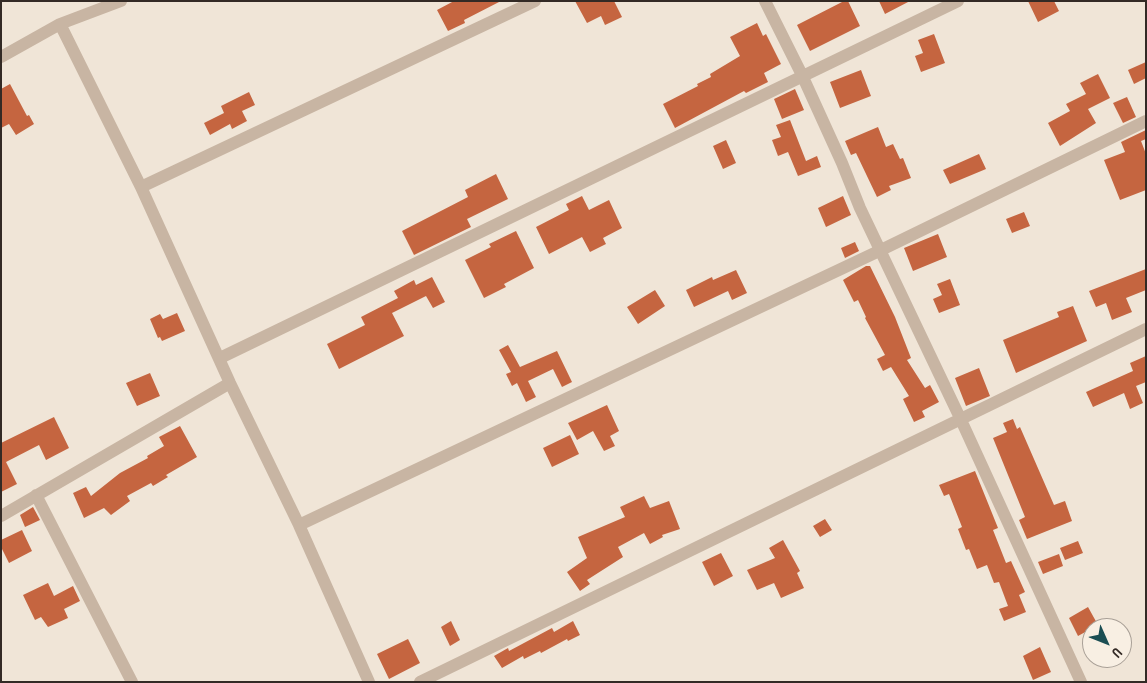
<!DOCTYPE html>
<html>
<head>
<meta charset="utf-8">
<style>
	body { margin:0 }
	#map { position:relative; width:1147px; height:683px; overflow:hidden; background:#f0e5d7; font-family:"PT Sans Narrow",sans-serif }
	canvas { display:block }
	.frame { position:absolute; inset:0; border:2px solid #332a25; pointer-events:none }
	.north { position:absolute; left:1082px; top:618px; width:50px; height:50px; box-sizing:border-box; background:#f8efe3; border:1px solid #a9a097; border-radius:50%; rotate:134deg; font-size:14px; font-weight:700; line-height:20px; text-align:center; color:#332a25 }
	.north::after { content:''; display:block; margin:auto; width:18px; height:22px; background:#1b4e53; clip-path:polygon(50% 0,100% 100%,50% 72%,0 100%) }
</style>
</head>
<body>
<div id="map">
<canvas width="1147" height="683"></canvas>
<div class="frame"></div>
<div class="north">U</div>
</div>
<script>
const ctx = document.querySelector('canvas').getContext('2d');
ctx.lineJoin = 'round';
function fill(path, color) { ctx.fillStyle = color; ctx.fill(path, 'evenodd'); }
const poly = rows => new Path2D(rows.map(r => 'M' + r).join(''));
function stroke(path, color, width, dash) { ctx.strokeStyle = color; ctx.lineWidth = width; ctx.lineCap = dash ? 'butt' : 'round'; ctx.setLineDash(dash || []); ctx.stroke(path); }
const building = poly([
	[454,1,501,1,464,20,465,23,448,31,437,10],
	[575,1,614,1,622,17,605,25,601,16,587,23],
	[844,1,848,1,860,26,810,51,797,25],
	[879,1,910,1,885,14],
	[1028,1,1054,1,1059,11,1038,22],
	[757,23,763,36,766,34,781,64,764,73,768,82,746,93,744,91,675,128,663,104,698,86,697,84,711,77,710,74,740,56,730,37],
	[934,34,945,63,921,72,915,56,923,53,918,40],
	[1146,62,1146,78,1134,84,1128,70],
	[861,70,871,96,840,108,830,82],
	[1098,74,1110,98,1088,109,1096,123,1060,146,1048,123,1070,111,1066,104,1086,94,1080,83],
	[10,84,27,116,29,115,34,124,16,135,9,124,1,128,1,89],
	[795,89,804,110,782,119,774,99],
	[249,92,255,105,242,111,247,121,232,129,230,124,210,135,204,123,224,113,221,106],
	[1127,97,1136,117,1123,123,1113,103],
	[790,120,806,161,817,156,821,167,798,176,788,152,778,156,772,140,781,137,776,125],
	[878,127,886,147,893,144,900,159,903,158,911,178,889,186,891,190,877,197,856,153,851,155,845,141],
	[1146,130,1146,139,1141,141,1146,154,1146,190,1120,200,1104,160,1125,152,1121,142],
	[726,140,736,163,723,169,713,146],
	[979,154,986,169,950,184,943,170],
	[496,174,508,199,467,219,471,227,414,255,402,231,468,197,465,190],
	[582,196,589,210,609,200,622,228,603,238,606,244,590,252,582,237,549,254,536,227,569,210,566,204],
	[843,196,851,215,826,227,818,208],
	[1024,212,1030,226,1012,233,1006,219],
	[516,231,534,268,504,284,506,287,484,298,465,260,491,247,489,244],
	[938,234,947,257,913,271,904,248],
	[855,242,859,251,845,258,841,248],
	[866,266,870,266,895,317,911,358,907,360,925,388,930,385,939,402,922,411,925,417,914,422,903,399,909,396,891,367,883,371,877,359,885,355,865,318,866,317,858,300,854,302,843,280],
	[1146,269,1146,290,1126,298,1132,312,1112,320,1106,303,1096,307,1089,291],
	[736,270,747,293,732,300,728,291,694,307,686,290,712,277,713,280],
	[432,277,445,302,433,308,426,296,392,313,404,336,339,369,327,344,365,325,361,317,398,298,394,291,414,280,416,285],
	[950,279,960,305,939,313,933,299,942,295,937,284],
	[655,290,665,306,638,324,627,307],
	[1073,306,1087,341,1016,373,1003,340,1059,317,1057,312],
	[177,313,185,331,162,341,160,337,158,338,150,319,160,314,163,319],
	[508,345,520,367,557,351,572,382,562,387,553,369,528,381,536,397,526,402,517,383,512,386,506,374,511,372,499,350],
	[1146,356,1146,382,1136,386,1143,403,1130,409,1124,393,1093,407,1086,392,1133,371,1130,363],
	[979,368,990,396,966,406,955,378],
	[150,373,160,396,137,406,126,383],
	[607,405,619,431,610,436,615,446,604,451,593,431,577,440,568,423],
	[54,417,69,448,46,460,39,445,6,462,17,484,1,492,1,443],
	[1013,419,1017,429,1020,427,1054,505,1065,501,1072,521,1027,539,1019,520,1025,517,993,438,1007,432,1003,423],
	[180,426,197,457,166,475,168,477,153,486,151,483,127,496,130,501,111,515,104,508,84,518,73,493,86,487,91,496,120,473,148,458,147,456,164,446,159,437],
	[570,435,579,454,552,467,543,448],
	[975,471,998,528,993,530,1006,563,1011,561,1025,592,1019,595,1026,612,1004,621,999,609,1008,606,999,582,994,583,987,565,977,569,969,549,966,550,958,529,962,527,949,494,944,496,939,485],
	[644,496,650,508,669,501,680,529,662,535,663,537,650,544,644,533,618,547,623,557,587,580,590,584,580,591,567,572,587,558,578,537,625,517,620,507],
	[33,507,40,520,25,527,20,515],
	[825,519,832,530,820,537,813,526],
	[22,530,32,551,9,563,1,547,1,540],
	[783,540,800,571,797,573,804,588,781,598,774,583,757,590,747,570,775,558,769,548],
	[1078,541,1083,553,1065,560,1060,548],
	[721,553,733,576,714,586,702,562],
	[1059,554,1063,566,1043,574,1038,562],
	[48,583,54,596,73,586,80,601,64,609,68,618,48,627,41,617,35,620,23,595],
	[1088,607,1098,625,1078,636,1069,618],
	[451,621,460,640,450,646,441,627],
	[573,621,580,635,568,641,567,639,541,653,540,651,524,659,523,656,502,668,494,656,508,648,509,651,552,628,554,632],
	[408,639,420,663,389,679,377,654],
	[1040,647,1051,672,1033,680,1023,656]
]);
const street = poly([
	[765,1,802,75,842,163,860,208,961,420,1081,682],
	[60,24,141,187,230,383,299,525,369,682],
	[1,57,60,24,121,1],
	[141,187,535,1],
	[220,358,958,1],
	[36,495,132,682],
	[1,516,230,383],
	[299,525,879,251,1146,121],
	[420,682,1146,329]
]);
fill(building, '#c56540');
stroke(street, '#c8b5a3', 12);
</script>
</body>
</html>
